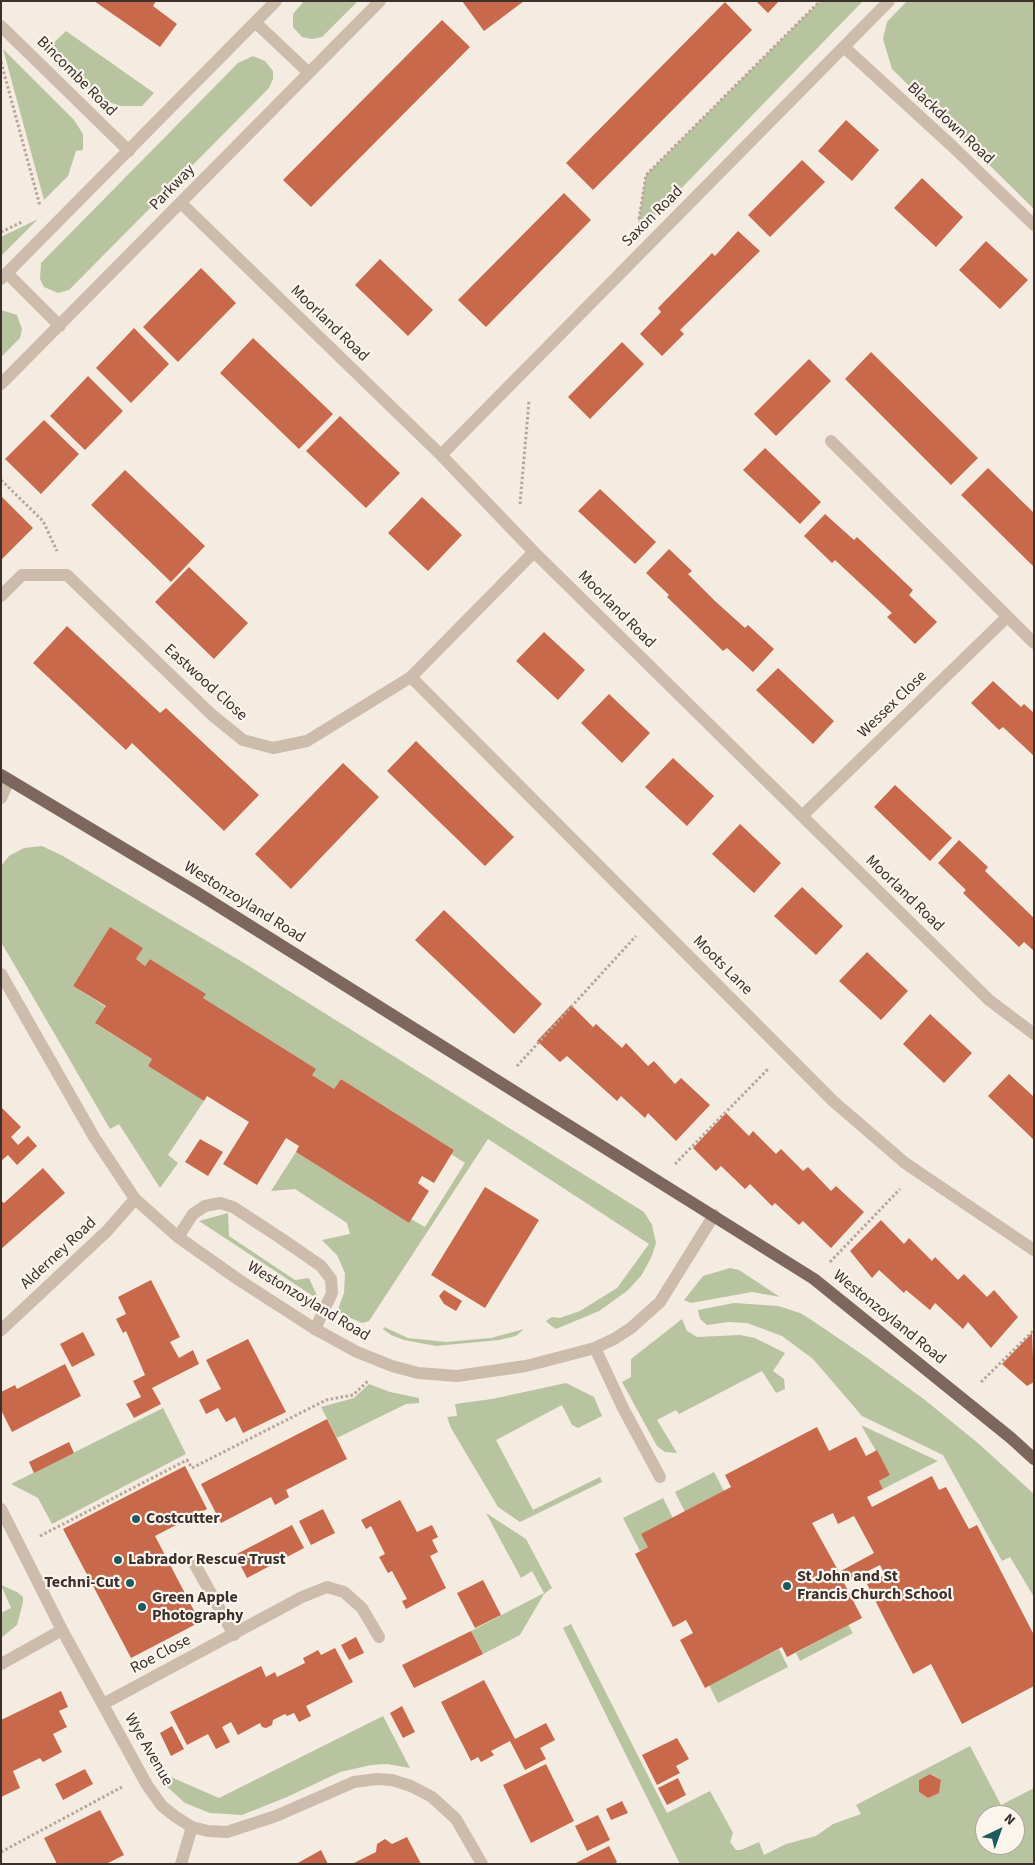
<!DOCTYPE html>
<html>
<head>
<meta charset="utf-8">
<style>
	body { margin:0 }
	#map { position:relative; width:1035px; height:1865px; overflow:hidden; background:#f4ebe1; font-family:"Source Sans 3",sans-serif }
	canvas { display:block }
	.frame { position:absolute; inset:0; border:2px solid #3b302b; pointer-events:none }
	.north { position:absolute; left:975px; top:1805px; width:50px; height:50px; box-sizing:border-box; background:#fbf5ee; border:1px solid #aea6a0; border-radius:50%; rotate:42deg; font-size:14px; font-weight:700; line-height:20px; text-align:center; color:#3b302b }
	.north::after { content:''; display:block; margin:auto; width:18px; height:22px; background:#1f5a5e; clip-path:polygon(50% 0,100% 100%,50% 72%,0 100%) }
</style>
</head>
<body>
<div id="map">
<canvas width="1035" height="1865"></canvas>
<div class="frame"></div>
<div class="north">N</div>
</div>
<script>
const ctx = document.querySelector('canvas').getContext('2d');
ctx.lineJoin = 'round';
function fill(path, color) { ctx.fillStyle = color; ctx.fill(path, 'evenodd'); }
const poly = rows => new Path2D(rows.map(r => 'M' + r).join(''));
function stroke(path, color, width, dash) { ctx.strokeStyle = color; ctx.lineWidth = width; ctx.lineCap = dash ? 'butt' : 'round'; ctx.setLineDash(dash || []); ctx.stroke(path); }
function drawText(font, color, halo, rows, align = 'center') {
  ctx.font = font + ' "Source Sans 3",sans-serif'; ctx.lineWidth = 4.5; ctx.setLineDash([]); ctx.textBaseline = 'middle'; ctx.strokeStyle = halo; ctx.fillStyle = color; for (const [text, x, y, turn = 0] of rows) {
    ctx.save(); ctx.translate(x, y); ctx.rotate((+turn || 0) * Math.PI / 180); ctx.textAlign = isNaN(turn) ? turn : align; if (halo) ctx.strokeText(text, 0, 0); ctx.fillText(text, 0, 0); ctx.restore();
  }
}
const green = poly([
	[304,1,358,1,322,37,312,39,302,37,293,27,293,14],
	[820,1,863,1,636,235,646,175],
	[907,1,1034,1,1034,209,892,69,883,39,887,22],
	[66,31,154,93,142,106,121,106,99,99,48,48],
	[3,49,74,120,83,134,83,150,76,151,68,176,44,200],
	[253,56,265,61,273,71,273,79,269,88,69,290,58,293,44,287,40,279,41,263,238,63],
	[38,219,1,256,1,237],
	[1,310,17,315,22,329,20,338,1,357],
	[42,846,63,856,244,963,644,1212,652,1225,656,1243,651,1258,641,1276,627,1291,599,1311,556,1329,549,1324,546,1321,552,1317,560,1318,580,1311,617,1288,649,1244,488,1139,369,1321,362,1323,337,1312,344,1293,345,1273,337,1255,322,1240,350,1234,347,1223,295,1189,271,1191,296,1152,409,1223,411,1219,425,1227,465,1163,451,1154,454,1150,341,1079,334,1089,312,1075,203,998,205,994,150,959,145,966,136,959,143,948,110,928,73,986,106,1007,96,1024,152,1059,148,1066,204,1101,168,1155,178,1163,160,1188,119,1124,110,1129,1,942,1,866,9,856,24,848],
	[228,1213,229,1236,295,1280,309,1278,319,1300,199,1221],
	[730,1268,739,1270,780,1297,752,1292,691,1303,684,1300,703,1276],
	[734,1303,778,1306,800,1313,810,1319,863,1355,925,1400,979,1444,1034,1494,1034,1597,1010,1557,1002,1561,943,1455,862,1416,813,1359,782,1336,747,1323,728,1322,707,1325,700,1319,698,1310],
	[682,1319,687,1331,697,1337,740,1335,755,1338,785,1353,773,1371,784,1379,785,1389,776,1393,762,1371,679,1414,676,1410,657,1420,677,1453,665,1452,657,1446,622,1382,631,1377,631,1359],
	[384,1327,408,1338,446,1342,491,1338,524,1329,516,1336,499,1340,436,1346,404,1340,391,1335,383,1329],
	[566,1383,594,1397,602,1416,578,1428,572,1425,562,1405,496,1440,533,1510,600,1477,602,1482,520,1522,498,1507,451,1428,447,1417,457,1416,455,1404,492,1399],
	[369,1384,390,1392,419,1398,419,1403,406,1404,337,1438,321,1407,354,1398],
	[163,1408,186,1454,52,1524,38,1498,11,1484],
	[861,1425,938,1461,883,1489,879,1481,890,1475],
	[714,1472,724,1491,685,1512,675,1492],
	[663,1498,673,1518,648,1547,640,1551,623,1518],
	[486,1513,526,1539,552,1588,544,1594,520,1635,483,1654,471,1631,544,1593,532,1571,521,1578],
	[1,1585,17,1592,23,1597,23,1602,17,1625,1,1638,1,1613,11,1608],
	[571,1624,667,1813,710,1791,733,1833,730,1842,736,1850,741,1850,759,1842,764,1855,786,1844,816,1836,833,1824,861,1814,856,1805,970,1746,1001,1805,1034,1788,1034,1864,680,1864,563,1628],
	[931,1774,941,1780,939,1792,928,1798,919,1792,919,1780],
	[985,1815,1015,1815,1015,1845,985,1845],
	[848,1625,853,1633,800,1661,796,1653],
	[779,1649,788,1667,718,1703,709,1685],
	[383,1716,410,1768,387,1764,371,1765,340,1772,287,1797,242,1815,210,1813,185,1803,163,1783,157,1771,219,1798]
]);
const building = poly([
	[94,1,156,1,153,6,177,24,160,47],
	[462,1,524,1,484,31],
	[756,1,779,1,768,13],
	[725,2,752,30,593,190,566,163],
	[442,20,470,47,311,207,283,180],
	[846,120,879,150,852,181,818,151],
	[802,160,825,182,770,237,748,215],
	[922,178,963,217,936,247,894,208],
	[564,193,591,220,486,327,458,300],
	[738,231,760,251,680,330,684,334,662,356,640,334,661,312,658,308,712,253,715,256],
	[986,241,1028,280,1000,309,959,270],
	[380,259,433,310,408,336,355,285],
	[201,268,236,303,178,362,143,327],
	[134,328,169,364,131,403,96,368],
	[253,338,333,414,299,449,220,373],
	[622,342,644,364,590,419,568,397],
	[871,352,978,458,951,485,845,379],
	[809,359,831,381,776,436,754,414],
	[88,376,123,411,85,450,50,416],
	[340,416,400,473,366,508,306,451],
	[44,420,79,454,41,494,5,459],
	[765,448,821,502,800,524,743,470],
	[988,468,1034,513,1034,567,961,495],
	[125,470,205,546,171,582,91,505],
	[600,489,656,542,635,564,578,511],
	[1,496,33,528,1,560],
	[422,497,462,535,428,571,388,533],
	[825,514,854,540,857,537,913,590,909,595,937,622,915,644,887,617,892,613,835,560,832,563,804,536],
	[669,549,692,571,688,574,716,602,745,628,748,625,774,649,753,672,727,648,723,651,667,597,669,595,646,573],
	[189,567,248,623,214,659,155,602],
	[67,626,160,713,166,708,259,795,224,831,132,743,126,750,33,663],
	[544,632,585,670,558,700,516,661],
	[778,668,834,721,813,744,756,690],
	[993,681,1021,707,1024,704,1034,713,1034,756,1003,727,999,730,971,703],
	[609,694,650,733,622,763,581,723],
	[416,741,514,837,485,866,387,771],
	[673,758,714,796,687,826,645,787],
	[343,763,379,797,291,889,255,854],
	[895,785,952,838,930,861,874,807],
	[740,824,781,863,754,893,712,854],
	[959,840,988,867,985,871,1034,918,1034,951,1024,942,1019,947,963,893,966,890,938,863],
	[802,887,843,926,816,955,774,916],
	[444,910,542,1004,514,1034,415,940],
	[110,927,143,948,136,959,145,966,150,959,206,994,203,998,316,1069,312,1075,334,1089,341,1079,454,1150,434,1183,422,1176,418,1183,429,1191,409,1223,296,1152,299,1146,286,1138,257,1185,223,1164,249,1122,207,1096,204,1101,148,1066,152,1059,95,1023,106,1006,73,986],
	[867,952,908,991,881,1020,839,981],
	[571,1005,593,1027,583,1038,596,1024,622,1048,626,1043,648,1066,654,1061,675,1084,681,1078,710,1105,676,1141,648,1113,645,1118,621,1096,617,1101,567,1056,560,1062,537,1041],
	[930,1014,972,1053,944,1083,903,1044],
	[1009,1074,1034,1097,1034,1140,988,1096],
	[1,1107,21,1127,11,1137,18,1145,28,1136,37,1146,17,1165,8,1155,1,1161],
	[726,1113,749,1136,753,1131,776,1154,781,1149,803,1171,808,1167,831,1191,836,1186,864,1212,831,1248,803,1221,799,1225,775,1203,772,1206,750,1184,745,1189,721,1166,716,1171,693,1148],
	[200,1139,223,1152,208,1176,185,1162],
	[43,1168,65,1193,1,1249,1,1201,4,1203],
	[485,1187,539,1220,485,1308,431,1275],
	[881,1220,904,1244,909,1238,932,1261,935,1257,958,1280,964,1274,987,1297,994,1290,1018,1317,991,1348,968,1322,963,1329,935,1303,930,1310,906,1290,904,1293,879,1270,872,1278,850,1251],
	[151,1280,180,1337,170,1342,179,1358,193,1350,199,1364,152,1388,161,1404,134,1418,126,1404,141,1397,133,1381,145,1375,126,1331,123,1333,116,1319,126,1314,118,1297],
	[444,1290,462,1301,456,1311,444,1304,439,1296],
	[83,1332,95,1355,72,1367,60,1344],
	[1032,1333,1034,1382,1027,1386,1002,1364],
	[248,1339,286,1412,243,1433,235,1417,226,1422,218,1408,206,1414,199,1400,221,1389,206,1360],
	[65,1364,81,1396,12,1432,1,1410,1,1392,15,1385,17,1389],
	[327,1419,347,1459,286,1490,289,1497,275,1505,271,1497,221,1523,201,1484],
	[817,1427,829,1451,856,1437,866,1456,877,1450,890,1475,879,1481,883,1489,867,1497,872,1507,932,1476,939,1490,946,1487,969,1529,977,1525,1034,1635,1034,1686,962,1724,931,1664,913,1674,885,1620,867,1584,885,1575,880,1565,844,1583,862,1618,787,1657,782,1647,705,1688,680,1640,693,1633,686,1620,673,1627,635,1554,648,1547,641,1534,731,1487,725,1475],
	[833,1513,838,1524,854,1516,874,1553,839,1572,812,1523],
	[69,1442,74,1453,34,1473,29,1462],
	[185,1466,207,1509,155,1536,200,1622,131,1658,63,1529],
	[400,1500,417,1532,432,1525,438,1537,432,1540,438,1552,430,1556,446,1588,406,1609,402,1601,407,1599,392,1571,388,1573,379,1557,385,1554,371,1526,366,1529,361,1520],
	[323,1509,335,1533,311,1545,299,1521],
	[292,1525,304,1548,247,1578,235,1555],
	[483,1580,501,1615,475,1628,457,1593],
	[471,1631,483,1654,414,1688,402,1665],
	[356,1637,364,1653,349,1660,341,1645],
	[335,1648,353,1682,306,1706,311,1716,299,1722,294,1713,287,1716,285,1714,273,1720,272,1725,266,1728,262,1727,260,1723,238,1735,231,1722,222,1727,230,1742,216,1749,208,1734,187,1745,170,1712,261,1666,266,1677,275,1672,277,1677,305,1663,303,1658,311,1654,318,1650,321,1655],
	[484,1680,515,1739,546,1723,555,1740,540,1748,546,1759,525,1770,510,1741,491,1751,494,1755,481,1762,478,1757,471,1761,441,1702],
	[61,1691,68,1707,59,1711,67,1727,53,1734,62,1752,43,1762,40,1758,13,1771,20,1788,1,1797,1,1720],
	[402,1706,415,1732,403,1738,390,1713],
	[172,1726,184,1749,171,1756,160,1733],
	[677,1738,689,1759,676,1766,680,1773,657,1785,642,1755],
	[546,1764,574,1821,531,1843,503,1785],
	[85,1769,93,1784,63,1800,55,1784],
	[930,1774,941,1780,939,1793,928,1798,919,1792,919,1780],
	[678,1778,686,1795,667,1805,658,1788],
	[622,1801,628,1813,611,1820,606,1809],
	[100,1810,124,1855,106,1864,57,1864,44,1838],
	[598,1815,610,1840,587,1851,575,1826],
	[407,1837,421,1864,352,1864,376,1852,377,1844,385,1839,392,1844],
	[609,1846,617,1862,614,1864,574,1864],
	[321,1850,328,1864,296,1864]
]);
const path = poly([
	[1,62,40,206],
	[639,219,646,175,820,1],
	[1,232,22,222],
	[1,480,43,521,57,551],
	[520,504,529,401],
	[517,1066,636,936],
	[675,1164,769,1068],
	[830,1262,900,1189],
	[981,1382,1034,1330],
	[40,1536,187,1460,192,1468,326,1400,353,1395,368,1381],
	[1,1852,122,1787]
]);
const lane = poly([
	[178,1237,193,1214,205,1206,220,1203,233,1207,279,1237,321,1266,331,1279,332,1293,315,1329],
	[595,1348,623,1408,660,1477],
	[193,1561,234,1635]
]);
const street = poly([
	[255,22,309,73],
	[1,26,129,151],
	[844,47,951,145,1034,225],
	[181,203,441,455,534,552,989,1000,1034,1034],
	[7,273,60,326],
	[1,279,276,1],
	[1,384,380,1],
	[831,441,1034,643],
	[441,455,889,1],
	[1,596,22,575,67,575,212,715,243,740,273,748,307,741,411,677,534,552],
	[411,677,833,1101,905,1163,1034,1250],
	[1,798,9,780],
	[802,816,1007,617],
	[1,974,94,1137,135,1199,178,1237,239,1280,315,1329,357,1352,392,1366,418,1373,457,1376,526,1366,595,1348,614,1339,631,1328,660,1302,714,1215],
	[1,1330,107,1231,135,1199],
	[1,1509,62,1630,147,1785,162,1806,176,1817,192,1827,208,1831,227,1832,276,1816,354,1782,377,1779,392,1780,411,1786,432,1797,456,1819,482,1864],
	[1,1664,62,1630],
	[103,1704,302,1597,327,1587,344,1592,362,1608,379,1637],
	[181,1864,192,1827]
]);
const primary = poly([
	[1,775,196,892,814,1279,1011,1438,1034,1459]
]);
const markers = [
	[136,1519,5,"#1f5a5e"],
	[118,1560,5,"#1f5a5e"],
	[130,1583,5,"#1f5a5e"],
	[787,1586,5,"#1f5a5e"],
	[142,1607,5,"#1f5a5e"]
];
const streetNames = [
	["Bincombe Road",76,77,45],
	["Blackdown Road",950,124,43],
	["Parkway",173,188,-46],
	["Saxon Road",653,217,-45],
	["Moorland Road",329,324,44],
	["Moorland Road",616,610,45],
	["Eastwood Close",205,683,42],
	["Wessex Close",893,705,-44],
	["Moorland Road",904,894,44],
	["Westonzoyland Road",244,903,32],
	["Moots Lane",722,966,45],
	["Alderney Road",59,1254,-43],
	["Westonzoyland Road",308,1302,31],
	["Westonzoyland Road",889,1318,39],
	["Roe Close",161,1655,-28],
	["Wye Avenue",148,1750,60]
];
const poiNames = [
	["Costcutter",146,1519],
	["Labrador Rescue Trust",128,1560],
	["St John and St",797,1577],
	["Francis Church School",797,1595],
	["Techni-Cut",120,1583,"right"],
	["Green Apple",152,1598],
	["Photography",152,1616]
];
fill(green, '#b8c4a0');
fill(building, '#c8694b');
stroke(path, '#b9a596', 3, [2.5, 2.5]);
stroke(lane, '#cdbbac', 12);
stroke(street, '#cdbbac', 12);
stroke(primary, '#7d675c', 12);
for (const [x, y, r, color] of markers) { const dot = new Path2D(); dot.arc(x, y, r, 0, 2 * Math.PI); ctx.fillStyle = color; ctx.fill(dot); stroke(dot, '#fbf5ee', 2); }
drawText('16px', '#3b302b', '#fbf5ee', streetNames);
drawText('bold 16px', '#3b302b', '#fbf5ee', poiNames, 'left');
</script>
</body>
</html>
